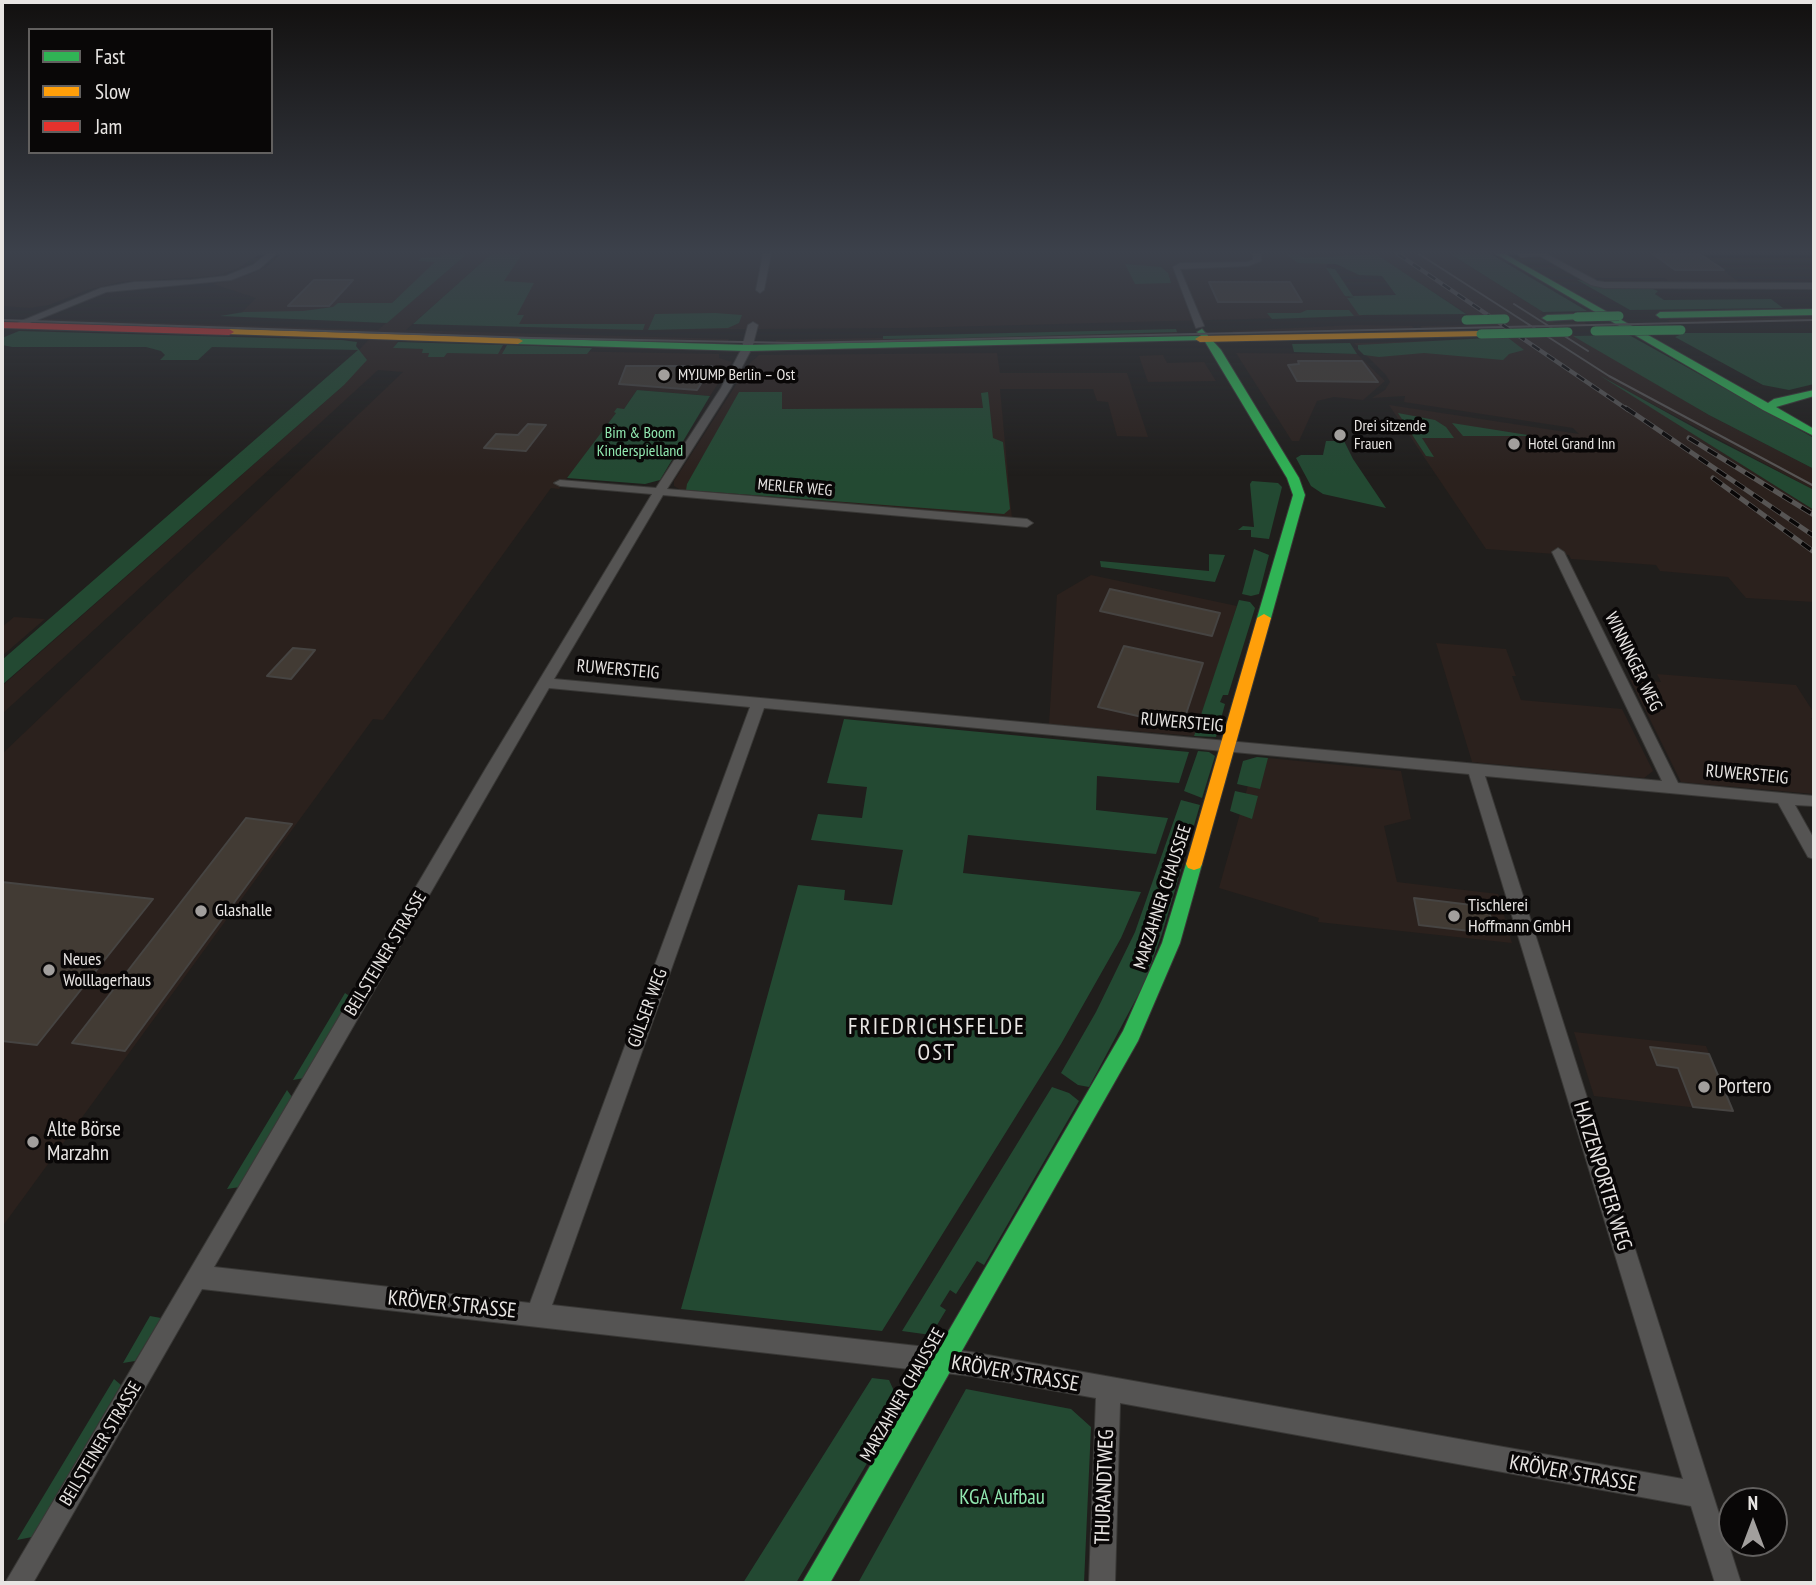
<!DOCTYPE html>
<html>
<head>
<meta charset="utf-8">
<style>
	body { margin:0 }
	#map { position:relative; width:1816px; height:1585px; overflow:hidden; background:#201e1c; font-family:"PT Sans Narrow",sans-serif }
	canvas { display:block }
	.frame { position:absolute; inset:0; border:4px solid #e8e5e3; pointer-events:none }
	.legend { position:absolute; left:28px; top:28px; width:245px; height:126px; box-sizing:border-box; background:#090707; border:2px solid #62605f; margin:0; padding:9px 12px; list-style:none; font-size:21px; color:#e8e5e3 }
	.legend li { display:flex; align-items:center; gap:14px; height:35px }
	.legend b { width:35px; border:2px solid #62605f }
	.north { position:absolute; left:1718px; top:1487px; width:70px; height:70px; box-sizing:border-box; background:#090707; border:2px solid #62605f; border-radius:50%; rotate:0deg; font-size:19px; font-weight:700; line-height:28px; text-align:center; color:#e8e5e3 }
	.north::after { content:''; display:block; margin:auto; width:24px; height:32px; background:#a29f9d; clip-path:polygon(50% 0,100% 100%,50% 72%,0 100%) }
</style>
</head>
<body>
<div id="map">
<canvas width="1816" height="1585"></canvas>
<div class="frame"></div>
<ul class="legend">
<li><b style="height:9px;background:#30b455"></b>Fast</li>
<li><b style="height:9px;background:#ff9f0a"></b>Slow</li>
<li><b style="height:9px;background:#e5322d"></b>Jam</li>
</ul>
<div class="north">N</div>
</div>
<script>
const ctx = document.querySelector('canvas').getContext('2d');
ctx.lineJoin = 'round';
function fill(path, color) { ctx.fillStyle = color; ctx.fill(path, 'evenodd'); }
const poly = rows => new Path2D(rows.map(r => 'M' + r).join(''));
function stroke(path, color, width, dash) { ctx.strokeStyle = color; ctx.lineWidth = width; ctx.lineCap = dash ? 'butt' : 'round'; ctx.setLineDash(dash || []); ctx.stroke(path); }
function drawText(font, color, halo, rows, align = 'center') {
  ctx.font = font + ' "PT Sans Narrow",sans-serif'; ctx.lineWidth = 7; ctx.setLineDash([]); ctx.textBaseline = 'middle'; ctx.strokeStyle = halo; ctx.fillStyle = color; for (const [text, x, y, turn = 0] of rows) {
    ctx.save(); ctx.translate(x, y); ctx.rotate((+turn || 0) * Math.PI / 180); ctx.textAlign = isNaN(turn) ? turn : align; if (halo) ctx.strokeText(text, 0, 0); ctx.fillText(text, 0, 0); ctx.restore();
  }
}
const built = poly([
	[2,254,260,254,237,269,215,276,121,282,87,290,49,305,30,308,2,306],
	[281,254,449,254,392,303,302,314,239,315,256,298,213,284,249,275,268,266],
	[467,254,491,254,406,330,729,339,727,343,401,335,394,348,719,354,719,358,732,362,710,396,637,390,624,409,616,413,581,474,567,478,559,489,551,488,383,720,373,719,2,1227,2,754,403,372,378,370,2,714,2,686,344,385,359,350,374,334,39,322,44,319,378,330],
	[514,254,1346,254,1357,261,1326,265,1362,316,907,328,614,330,462,325],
	[1375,254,1450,254,1543,312,1540,313,1555,323,1584,322,1589,326,1561,327,1709,415,1814,469,1814,490,1613,383,1814,510,1814,602,1746,598,1728,577,1660,571,1656,565,1571,559,1569,555,1486,549,1389,405,1579,434,1573,428,1404,402,1405,396,1372,398,1385,390,1390,382,1386,375,1354,343,1508,339,1491,328,1424,331,1420,326,1484,325],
	[1549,254,1700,254,1741,283,1671,283,1664,278,1593,278],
	[1812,317,1814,321,1672,324,1667,320],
	[1355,325,1412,326,1417,331,1235,335,1232,331],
	[1177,332,1179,336,775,344,776,340],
	[997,353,1000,373,1127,373,1148,437,1117,436,1108,402,1097,401,1093,389,1000,389,1012,519,684,492,674,486,674,481,750,363,759,355],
	[1236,353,1357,354,1385,381,1363,400,1334,397,1317,401,1299,441,1292,441],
	[1163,355,1167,363,1204,362,1216,381,1148,382,1139,356],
	[1091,575,1237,606,1195,736,1049,724,1057,595],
	[14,617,45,619,2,656,2,627],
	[1436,643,1506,649,1516,676,1512,676,1521,700,1622,709,1653,771,1644,778,1472,762],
	[1657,674,1796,685,1814,713,1814,718,1811,718,1814,724,1814,794,1681,782,1630,679,1661,682],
	[1268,758,1401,771,1411,819,1384,826,1397,882,1498,894,1512,943,1318,922,1319,918,1219,888,1254,764],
	[1574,1032,1706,1046,1733,1112,1594,1096]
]);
const green = poly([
	[443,254,467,254,387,323,220,316,244,312,303,311,333,307,338,303,392,303,435,262,418,261,421,258,440,257],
	[491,254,522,254,504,281,534,283,517,315,524,315,519,324,645,324,643,330,413,324],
	[1286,254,1298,254,1304,258,1376,254,1466,314,1359,315,1347,298,1354,297,1345,296,1326,268,1335,269,1353,296,1396,295,1382,276,1359,275,1336,264,1298,263],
	[1450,254,1491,254,1587,311,1543,312],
	[1125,264,1161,267,1168,273,1171,283,1135,284],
	[1577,280,1651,288,1658,291,1655,294,1664,300,1771,299,1783,308,1630,310],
	[1307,310,1349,310,1354,316,1272,319,1267,313,1300,313],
	[655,314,715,313,742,315,739,323,728,328,648,330],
	[1176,329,1177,332,962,338,883,339,883,336],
	[19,331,342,340,357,342,356,346,367,360,344,385,2,685,2,660,358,350,212,347,198,360,160,360,165,355,161,351,146,347,12,347,2,345,2,338],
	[1684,333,1814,333,1814,384,1789,390,1763,385,1675,337],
	[1629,335,1814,438,1814,469,1709,415,1573,336],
	[1507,337,1524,350,1509,354,1503,360,1424,353,1379,357,1364,355,1358,349,1358,345],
	[398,342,503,345,498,354,447,353,444,357,428,357,429,353,422,353,423,349,393,348],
	[1350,343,1357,354,1294,352,1292,344],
	[507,345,592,348,587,354,502,354],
	[1599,375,1711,437,1814,490,1814,510],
	[637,390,710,396,660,480,645,484,567,478,616,413,614,412,617,408,624,409],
	[739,392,782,392,782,409,983,408,981,393,988,392,993,438,1003,442,1010,509,1004,514,686,490,687,484],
	[1398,413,1435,420,1446,427,1454,438,1422,438,1434,457,1426,456],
	[1452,423,1534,436,1463,436],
	[1326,441,1344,441,1353,459,1386,508,1323,494,1311,486,1296,458,1301,455,1323,455],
	[1252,481,1278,483,1282,487,1269,539,1251,537,1251,530,1238,530,1243,526,1254,527,1250,484],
	[1254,549,1269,555,1259,594,1251,596,1242,594],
	[1209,554,1225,555,1215,582,1101,567,1100,561,1209,571],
	[1239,600,1250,602,1255,608,1228,695,1223,695,1220,702,1225,704,1216,737,1194,736],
	[844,719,1189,752,1179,783,1097,776,1096,810,1168,818,1156,854,968,835,963,873,1141,892,1121,938,1061,1044,882,1331,681,1309,798,885,845,890,844,900,892,905,903,850,811,840,818,814,862,818,867,787,827,783],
	[1198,751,1209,752,1215,756,1202,798,1184,791],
	[1257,757,1268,758,1260,789,1237,784,1243,761],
	[1235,791,1258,796,1252,819,1230,811],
	[1181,800,1200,805,1162,934,1144,984,1089,1087,1078,1085,1061,1073,1096,1012,1135,932],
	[345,993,351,997,304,1078,293,1080],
	[1052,1087,1069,1093,1079,1101,984,1265,977,1261,956,1294,950,1290,940,1306,946,1310,931,1335,902,1331],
	[287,1090,292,1097,240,1187,227,1189],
	[150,1316,161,1318,135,1361,123,1363],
	[872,1378,889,1380,901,1406,796,1583,743,1583],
	[114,1379,121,1385,32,1537,17,1540],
	[966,1389,1071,1409,1091,1427,1084,1583,858,1583]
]);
const building = poly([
	[1653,254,1700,254,1724,270,1675,270,1653,254],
	[314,280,353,280,329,306,288,306,314,280],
	[1209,282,1290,282,1302,302,1218,302,1209,282],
	[1298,361,1362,361,1378,382,1297,381,1288,365,1299,364,1298,361],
	[626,366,712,366,697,390,619,384,626,366],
	[528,424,546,425,526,451,484,448,496,434,518,435,528,424],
	[1110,589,1220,613,1212,636,1100,611,1110,589],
	[1124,646,1203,663,1182,726,1098,707,1124,646],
	[293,648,315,650,291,679,267,676,293,648],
	[246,818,292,824,125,1051,72,1043,246,818],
	[2,882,153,899,37,1045,2,1041,2,882],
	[1414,898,1488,907,1495,934,1419,925,1414,898],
	[1650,1047,1709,1054,1733,1111,1693,1107,1678,1068,1657,1065,1650,1047]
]);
const street = poly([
	[267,254,276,254,259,269,231,280,106,292,20,327,12,325,101,288,134,282,191,280,226,276,253,265,267,254],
	[763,254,771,254,764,290,760,293,756,290,763,254],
	[1253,254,1261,254,1261,261,1248,266,1180,269,1204,326,1196,328,1173,267,1180,263,1247,262,1253,260,1253,254],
	[1518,254,1547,254,1597,281,1604,282,1814,283,1814,289,1604,288,1591,285,1540,256,1521,257,1518,254],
	[753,322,758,325,752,348,731,388,667,489,1027,519,1033,523,1027,527,663,495,554,679,1662,781,1552,552,1558,548,1564,552,1678,783,1814,796,1814,806,1795,805,1814,839,1814,859,1808,857,1778,803,1485,776,1741,1583,1715,1583,1691,1506,1120,1403,1115,1583,1089,1583,1096,1398,971,1376,202,1289,33,1583,5,1583,486,768,652,494,560,486,554,483,560,480,656,488,721,388,742,348,748,325,753,322],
	[549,688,750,707,530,1303,214,1267,549,688],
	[764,708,1469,774,1683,1479,971,1352,552,1305,764,708]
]);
const fast = poly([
	[1496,254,1505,254,1768,403,1774,399,1814,390,1814,396,1776,407,1814,429,1814,436,1763,410,1496,254],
	[1814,309,1814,315,1660,318,1656,315,1660,312,1814,309],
	[1577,314,1582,317,1580,319,1547,321,1542,318,1547,315,1577,314],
	[1202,329,1221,350,1299,478,1305,495,1271,618,1264,622,1257,618,1293,495,1287,478,1204,340,747,351,518,344,513,341,518,338,747,345,1201,336,1197,332,1202,329],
	[1194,858,1200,860,1202,864,1180,943,1138,1041,830,1583,802,1583,1123,1031,1162,943,1186,864,1188,860,1194,858]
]);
const slow = poly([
	[229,329,518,338,523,341,518,344,226,334,226,330,229,329],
	[1481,331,1484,332,1484,336,1200,342,1195,339,1200,336,1481,331],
	[1264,614,1271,618,1202,864,1200,868,1194,870,1188,868,1186,864,1257,618,1264,614]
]);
const jam = poly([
	[2,322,229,329,234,332,229,335,2,328,2,322]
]);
const tram = poly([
	[1419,254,1609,376,1814,486],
	[1514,304,1588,351],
	[2,320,532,338,796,343,1814,320]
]);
const railFar1 = poly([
	[1398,254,1628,410]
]);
const rail = poly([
	[1626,408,1814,536],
	[1689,438,1814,515],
	[1713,478,1814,552]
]);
const fastBridge = poly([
	[1577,317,1619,316],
	[1466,320,1505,319],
	[1595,331,1681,330],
	[1481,334,1568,332]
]);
const markers = [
	[664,375,7,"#a29f9d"],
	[1340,435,7,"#a29f9d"],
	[1514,444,7,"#a29f9d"],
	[201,911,7,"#a29f9d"],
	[1454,916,7,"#a29f9d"],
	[49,970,7,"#a29f9d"],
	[1704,1087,7,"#a29f9d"],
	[33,1142,7,"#a29f9d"]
];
const farPoinames = [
	["MYJUMP Berlin – Ost",678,375],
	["Drei sitzende",1354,426],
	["Frauen",1354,444],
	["Hotel Grand Inn",1528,444]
];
const farParknames = [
	["Bim & Boom",640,433],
	["Kinderspielland",640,451]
];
const farStreetnames = [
	["MERLER WEG",795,488,5]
];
const streetNames = [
	["WINNINGER WEG",1633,662,64],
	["RUWERSTEIG",618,670,5],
	["RUWERSTEIG",1182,723,5],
	["RUWERSTEIG",1747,775,5],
	["MARZAHNER CHAUSSEE",1163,897,-72],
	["BEILSTEINER STRASSE",386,954,-59],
	["GÜLSER WEG",648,1008,-70],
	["MARZAHNER CHAUSSEE",903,1395,-60],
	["BEILSTEINER STRASSE",101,1444,-59]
];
const poiNames = [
	["Tischlerei",1468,906],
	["Hoffmann GmbH",1468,927],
	["Glashalle",215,911],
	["Neues",63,960],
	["Wolllagerhaus",63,981]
];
const nearPoinames = [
	["Portero",1718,1087],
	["Alte Börse",47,1130],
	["Marzahn",47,1154]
];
const nearStreetnames = [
	["HATZENPORTER WEG",1602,1176,73],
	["KRÖVER STRASSE",452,1305,6],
	["KRÖVER STRASSE",1015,1374,10],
	["KRÖVER STRASSE",1573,1474,10],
	["THURANDTWEG",1105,1487,-88]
];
const nearParknames = [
	["KGA Aufbau",1002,1498]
];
const nearNeighbourhoodnames = [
	["FRIEDRICHSFELDE",937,1027],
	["OST",937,1053]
];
fill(built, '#2b211d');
fill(green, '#234932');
fill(building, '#423b34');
stroke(building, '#464442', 2);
stroke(street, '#393836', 2);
stroke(fast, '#393836', 2);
stroke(slow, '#393836', 2);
stroke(jam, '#393836', 2);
fill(street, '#555453');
fill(fast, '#30b455');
fill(slow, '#ff9f0a');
fill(jam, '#e5322d');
stroke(tram, '#575554', 2);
stroke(railFar1, '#575554', 4.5);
stroke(rail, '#575554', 5);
stroke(railFar1, '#090707', 2.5, [9]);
stroke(rail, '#090707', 3.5, [11]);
stroke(fastBridge, '#393836', 10, []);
stroke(fastBridge, '#30b455', 9);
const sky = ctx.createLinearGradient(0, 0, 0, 476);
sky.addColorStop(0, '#12100f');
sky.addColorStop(0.53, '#3c414b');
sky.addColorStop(1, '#3c414b00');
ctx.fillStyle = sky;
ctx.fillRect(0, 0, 1816, 476);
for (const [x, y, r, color] of markers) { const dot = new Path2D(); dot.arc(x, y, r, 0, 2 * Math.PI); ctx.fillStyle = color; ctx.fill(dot); stroke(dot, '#090707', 2.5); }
drawText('16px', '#e8e5e3', '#090707', farPoinames, 'left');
drawText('16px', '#90e6af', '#090707', farParknames);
drawText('16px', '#e8e5e3', '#090707', farStreetnames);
drawText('18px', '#e8e5e3', '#090707', streetNames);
drawText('18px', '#e8e5e3', '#090707', poiNames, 'left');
drawText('21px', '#e8e5e3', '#090707', nearPoinames, 'left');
drawText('21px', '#e8e5e3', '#090707', nearStreetnames);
drawText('21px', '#90e6af', '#090707', nearParknames);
ctx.letterSpacing = '2px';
drawText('23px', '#e8e5e3', '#090707', nearNeighbourhoodnames);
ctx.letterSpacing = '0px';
</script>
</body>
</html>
